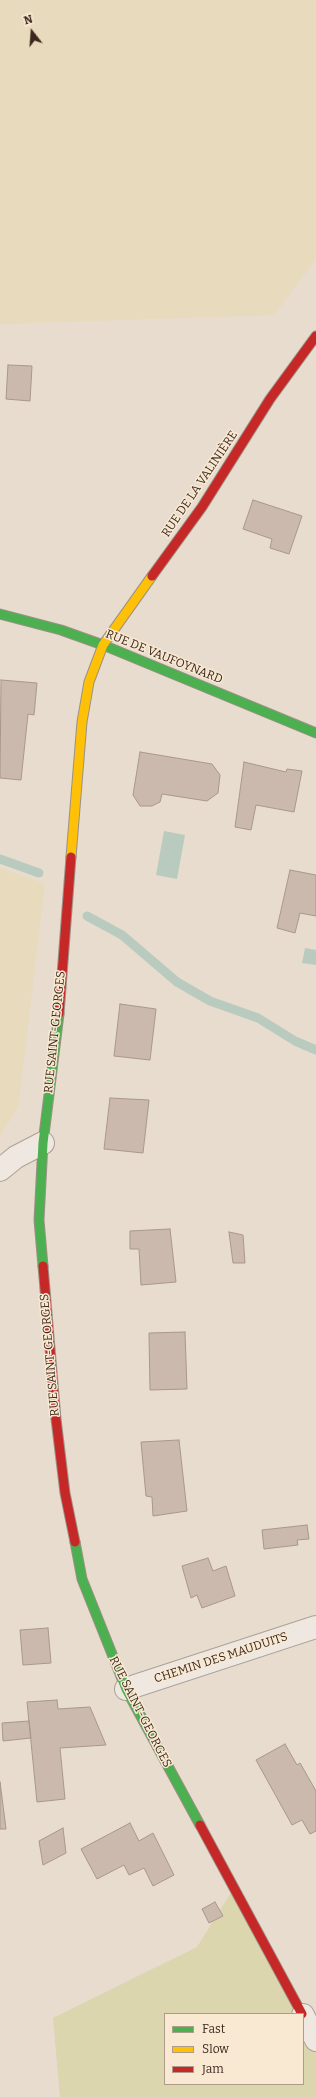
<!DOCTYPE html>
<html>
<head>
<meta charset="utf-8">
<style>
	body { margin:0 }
	#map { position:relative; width:316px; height:2097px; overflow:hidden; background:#e7dccd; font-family:Bitter,serif }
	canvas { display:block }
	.legend { position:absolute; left:164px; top:2013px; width:140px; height:72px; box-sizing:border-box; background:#f9e9d3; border:1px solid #ad9c8a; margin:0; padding:5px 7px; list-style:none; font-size:12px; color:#3c281d }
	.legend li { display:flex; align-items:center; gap:8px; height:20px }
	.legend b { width:20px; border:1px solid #ad9c8a }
	.north { position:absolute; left:12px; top:12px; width:40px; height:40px; -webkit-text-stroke:3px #f9e9d3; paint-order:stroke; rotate:343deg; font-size:11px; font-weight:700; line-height:16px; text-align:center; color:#3c281d }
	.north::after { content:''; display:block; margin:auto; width:14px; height:18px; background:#3c281d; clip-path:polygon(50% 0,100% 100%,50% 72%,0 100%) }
</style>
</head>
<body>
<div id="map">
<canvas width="316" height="2097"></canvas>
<ul class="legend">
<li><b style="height:5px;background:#4caf50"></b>Fast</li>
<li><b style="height:5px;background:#ffc107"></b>Slow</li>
<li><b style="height:5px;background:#c62828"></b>Jam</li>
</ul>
<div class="north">N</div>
</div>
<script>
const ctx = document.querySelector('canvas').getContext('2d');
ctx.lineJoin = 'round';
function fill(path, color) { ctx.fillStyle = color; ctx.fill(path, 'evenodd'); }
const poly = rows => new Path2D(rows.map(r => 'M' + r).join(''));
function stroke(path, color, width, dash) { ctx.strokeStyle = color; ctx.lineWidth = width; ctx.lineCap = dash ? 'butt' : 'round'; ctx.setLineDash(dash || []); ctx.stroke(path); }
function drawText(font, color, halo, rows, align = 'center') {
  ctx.font = font + ' Bitter,serif'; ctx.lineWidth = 3; ctx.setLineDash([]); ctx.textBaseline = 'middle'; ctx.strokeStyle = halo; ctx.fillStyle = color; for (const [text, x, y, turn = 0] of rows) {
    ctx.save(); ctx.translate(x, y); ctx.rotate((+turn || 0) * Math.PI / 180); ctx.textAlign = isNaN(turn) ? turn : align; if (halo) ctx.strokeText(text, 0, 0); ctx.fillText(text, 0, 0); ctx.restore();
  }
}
const farmland = poly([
	[0,0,316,0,316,259,274,315,0,324],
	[0,868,45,884,18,1107,0,1136]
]);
const green = poly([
	[234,1888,301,2014,165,2014,165,2084,303,2084,303,2017,316,2041,316,2097,60,2097,53,2018,197,1947]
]);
const water = poly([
	[164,831,185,835,177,879,156,875],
	[305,948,316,950,316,965,302,963]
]);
const stream = poly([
	[0,859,39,873],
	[87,916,122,935,177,982,210,1001,258,1018,295,1041,316,1050]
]);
const building = poly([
	[8,365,32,366,30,401,6,399,8,365],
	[253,500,302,516,289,554,270,548,272,539,243,529,253,500],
	[1,680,37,683,34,715,28,714,21,780,0,778,1,680],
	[140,752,212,764,220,775,218,793,207,801,162,794,160,802,152,806,140,806,133,795,140,752],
	[244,762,286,772,287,769,302,771,294,812,256,805,251,830,235,827,244,762],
	[290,870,316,875,316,916,300,913,295,933,277,928,290,870],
	[120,1004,156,1009,150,1060,114,1056,120,1004],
	[110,1098,149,1100,143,1153,104,1149,110,1098],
	[170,1229,176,1282,141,1285,139,1249,130,1249,130,1231,170,1229],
	[229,1232,243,1235,245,1263,233,1263,229,1232],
	[185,1332,187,1389,150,1390,149,1333,185,1332],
	[179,1440,187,1511,153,1516,152,1497,146,1496,141,1442,179,1440],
	[307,1525,309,1539,297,1540,298,1545,264,1549,262,1530,307,1525],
	[208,1558,213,1571,226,1566,235,1596,202,1608,197,1595,191,1598,182,1566,208,1558],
	[48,1628,51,1663,23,1665,20,1630,48,1628],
	[57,1700,58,1709,90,1707,106,1745,60,1748,65,1799,37,1802,27,1702,57,1700],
	[29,1721,31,1738,3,1741,2,1723,29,1721],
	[285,1744,297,1765,300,1763,316,1791,316,1831,310,1834,302,1820,292,1825,256,1760,285,1744],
	[0,1782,6,1829,0,1829,0,1782],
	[130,1823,139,1841,153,1833,174,1875,153,1886,144,1868,129,1875,124,1865,97,1879,81,1849,130,1823],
	[63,1828,66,1853,43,1865,39,1841,63,1828],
	[215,1902,223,1916,209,1923,202,1909,215,1902]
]);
const street = poly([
	[0,1170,16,1157,43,1143],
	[126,1689,316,1627],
	[303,2015,316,2040]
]);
const fast = poly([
	[0,614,61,630,103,645,316,733],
	[43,1266,39,1220,43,1143,59,1014],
	[75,1542,82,1579,126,1689,200,1825]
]);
const slow = poly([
	[71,857,82,722,89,682,103,645,152,576]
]);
const jam = poly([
	[152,576,202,507,270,399,316,336],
	[59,1014,71,857],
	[43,1266,56,1419,65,1493,75,1542],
	[200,1825,302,2014]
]);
const streetNames = [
	["RUE DE LA VALINIÈRE",200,484,-56],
	["RUE DE VAUFOYNARD",164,657,22],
	["RUE SAINT-GEORGES",55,1032,-84],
	["RUE SAINT-GEORGES",50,1355,-95],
	["CHEMIN DES MAUDUITS",221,1658,-18],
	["RUE SAINT-GEORGES",140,1712,63]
];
fill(farmland, '#e8dabc');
fill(green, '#dbd6ae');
fill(water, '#b9cbbe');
stroke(stream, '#b9cbbe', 9);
fill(building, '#cbb9ae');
stroke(building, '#a8978c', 1);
stroke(street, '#aca196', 24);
stroke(fast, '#9c9186', 11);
stroke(slow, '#9c9186', 11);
stroke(jam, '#9c9186', 11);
stroke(street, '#efe8e0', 22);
stroke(fast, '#4caf50', 9);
stroke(slow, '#ffc107', 9);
stroke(jam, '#c62828', 9);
drawText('12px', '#3c281d', '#f9e9d3', streetNames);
</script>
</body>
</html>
